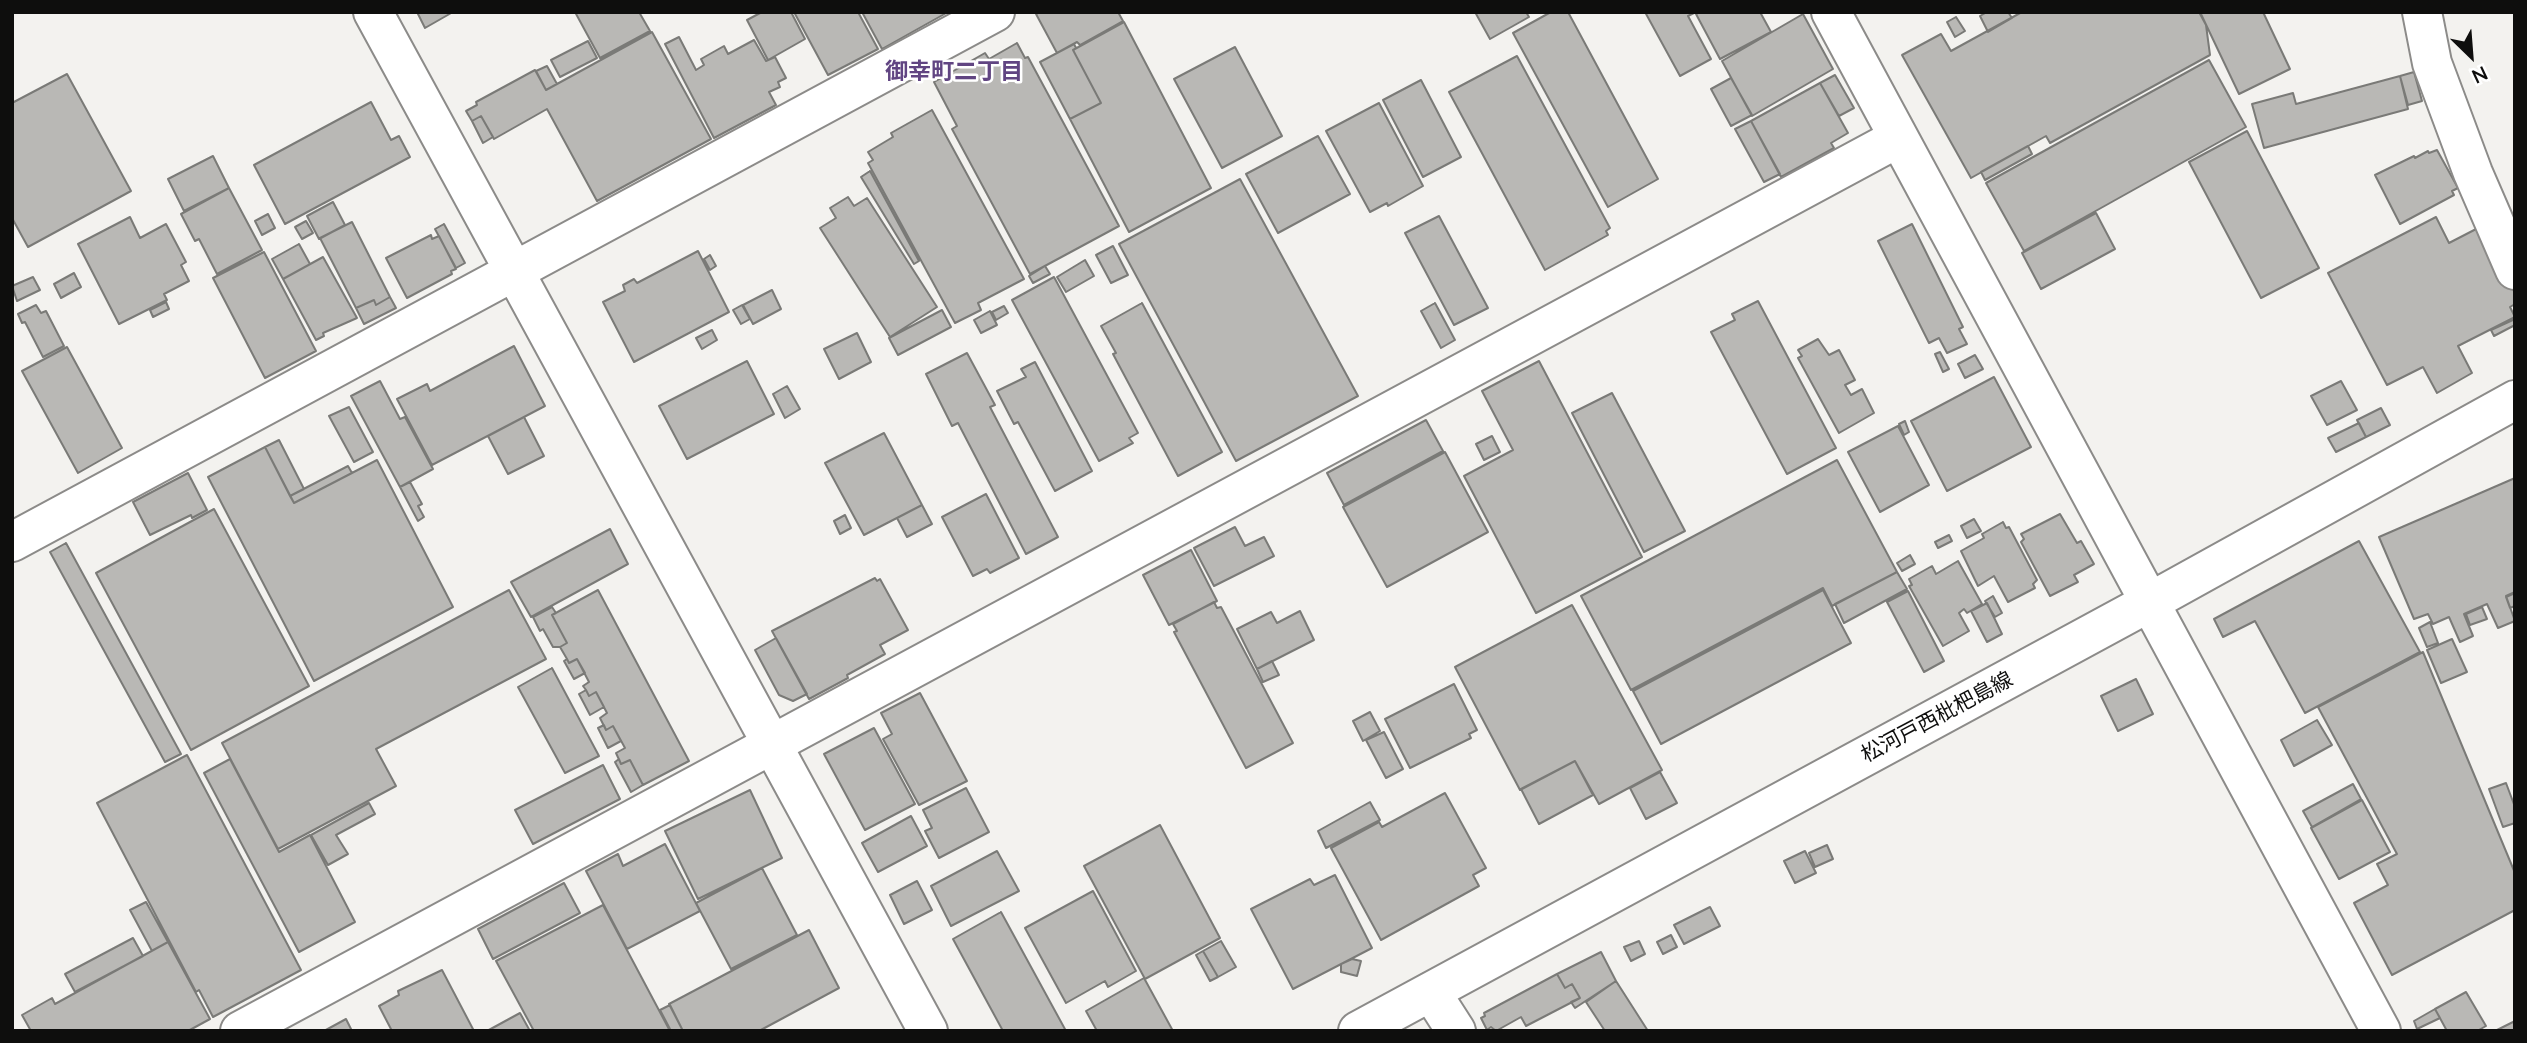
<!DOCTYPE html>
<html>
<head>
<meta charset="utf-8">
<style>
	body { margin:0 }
	#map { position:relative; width:2527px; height:1043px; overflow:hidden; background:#f3f2ef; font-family:Lato,sans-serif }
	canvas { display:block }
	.frame { position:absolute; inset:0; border:14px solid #0e0e0d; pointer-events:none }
	.north { position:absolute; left:2436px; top:21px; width:70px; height:70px; -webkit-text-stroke:5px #fff; paint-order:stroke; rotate:155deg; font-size:19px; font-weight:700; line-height:28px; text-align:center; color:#0e0e0d }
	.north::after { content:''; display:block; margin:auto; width:24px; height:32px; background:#0e0e0d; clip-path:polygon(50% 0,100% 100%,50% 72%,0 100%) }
</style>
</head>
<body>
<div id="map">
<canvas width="2527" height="1043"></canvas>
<div class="frame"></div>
<div class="north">N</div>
</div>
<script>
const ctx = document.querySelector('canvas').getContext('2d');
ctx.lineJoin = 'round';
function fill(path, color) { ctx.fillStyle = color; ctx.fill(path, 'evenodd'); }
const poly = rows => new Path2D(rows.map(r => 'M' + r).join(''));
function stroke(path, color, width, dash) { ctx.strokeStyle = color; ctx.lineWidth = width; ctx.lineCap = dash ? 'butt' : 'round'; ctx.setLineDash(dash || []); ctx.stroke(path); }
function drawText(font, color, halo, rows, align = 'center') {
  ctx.font = font + ' Lato,"Noto Sans JP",sans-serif'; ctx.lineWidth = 5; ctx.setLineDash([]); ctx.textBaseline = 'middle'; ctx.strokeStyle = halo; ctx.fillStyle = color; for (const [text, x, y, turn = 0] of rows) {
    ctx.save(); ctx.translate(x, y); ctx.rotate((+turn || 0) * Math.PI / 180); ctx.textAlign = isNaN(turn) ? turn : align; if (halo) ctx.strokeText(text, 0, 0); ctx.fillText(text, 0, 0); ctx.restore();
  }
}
const building = poly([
	[417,12,453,12,425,28,417,12],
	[575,12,639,12,650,31,600,58,575,12],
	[762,12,791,12,805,39,768,60,747,20,762,12],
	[794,12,858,12,878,49,828,75,794,12],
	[862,12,948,12,882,49,862,12],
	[1040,12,1118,12,1123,21,1080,45,1077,42,1057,53,1036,14,1040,12],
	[1475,12,1526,12,1529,17,1490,39,1475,12],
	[1551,12,1568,12,1658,179,1608,207,1513,33,1551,12],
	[1645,12,1696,12,1688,16,1711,59,1680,76,1645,12],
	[1700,12,1760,12,1771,32,1720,59,1696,14,1700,12],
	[1987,12,2008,12,2012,18,1988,32,1980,16,1987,12],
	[2022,12,2199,12,2206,25,2210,55,2050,143,2046,136,1971,178,1902,55,1941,34,1951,51,2022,12],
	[2200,12,2263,12,2290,69,2239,94,2200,12],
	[1803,14,1833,69,1752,116,1722,61,1803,14],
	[1956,17,1965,31,1955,37,1947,22,1956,17],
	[1124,22,1211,188,1129,232,1070,119,1101,103,1073,50,1124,22],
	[652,32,711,139,597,201,547,109,494,139,481,116,472,121,466,111,477,105,476,102,535,70,546,90,652,32],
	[679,37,696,70,704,65,701,59,724,46,728,54,754,40,766,61,775,57,786,78,778,82,780,87,769,92,776,105,714,138,665,44,679,37],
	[588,41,597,58,560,77,551,60,588,41],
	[1017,43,1025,58,1028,57,1119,226,1030,274,952,129,957,126,934,82,985,53,989,59,1017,43],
	[1074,44,1076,48,1073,50,1101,103,1070,119,1040,62,1074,44],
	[1235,47,1282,136,1222,168,1174,79,1235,47],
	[1517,56,1610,228,1606,231,1608,235,1545,270,1449,92,1517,56],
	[2209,60,2246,127,2024,251,1986,183,2209,60],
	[547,66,557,84,546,90,536,71,547,66],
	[2414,72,2422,101,2408,105,2400,76,2414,72],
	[67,74,131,191,28,247,12,218,12,103,67,74],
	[1835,75,1854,108,1839,116,1820,83,1835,75],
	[2400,76,2408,109,2264,148,2252,104,2293,93,2296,104,2400,76],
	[1731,78,1752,115,1731,126,1711,89,1731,78],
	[1421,80,1461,157,1423,177,1383,100,1421,80],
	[1820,83,1848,133,1831,143,1834,148,1781,177,1751,121,1820,83],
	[371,102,391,140,399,136,410,157,285,224,254,165,371,102],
	[1379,103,1423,186,1388,206,1387,203,1370,212,1326,131,1379,103],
	[932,110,1024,279,978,303,981,310,955,323,868,163,873,160,868,152,893,137,891,133,932,110],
	[481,116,493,137,483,143,472,121,481,116],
	[1751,121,1780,174,1764,182,1735,129,1751,121],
	[2247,131,2319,268,2261,298,2189,162,2247,131],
	[1318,136,1350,194,1278,233,1246,174,1318,136],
	[2028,146,2032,154,1985,180,1981,172,2028,146],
	[2437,150,2458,188,2452,191,2454,195,2400,224,2375,175,2414,156,2415,158,2428,151,2429,153,2437,150],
	[213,156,229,188,184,211,168,179,213,156],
	[870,171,919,261,914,264,861,177,870,171],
	[1240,179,1358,396,1236,461,1119,244,1240,179],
	[229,188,262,250,217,274,199,239,195,241,181,214,229,188],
	[848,197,854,206,867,198,937,307,890,337,820,228,836,218,830,208,848,197],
	[333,202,345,225,319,239,307,216,333,202],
	[2096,213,2115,249,2041,289,2022,253,2096,213],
	[268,214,275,228,262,235,255,221,268,214],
	[1439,216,1488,308,1454,325,1405,233,1439,216],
	[130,217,140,238,166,224,186,262,181,265,189,281,164,294,167,300,119,324,78,244,130,217],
	[2436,217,2449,243,2480,227,2515,293,2515,304,2510,307,2515,317,2458,346,2472,373,2437,393,2423,367,2387,385,2328,273,2436,217],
	[306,221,313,233,302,239,295,227,306,221],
	[352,222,390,297,376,305,374,300,356,308,320,238,352,222],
	[444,224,465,263,456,268,435,229,444,224],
	[1912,224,1963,327,1959,329,1967,344,1947,353,1939,338,1929,343,1878,241,1912,224],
	[431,235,432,239,439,236,456,269,451,271,452,274,407,298,386,258,431,235],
	[299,244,310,264,283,279,272,259,299,244],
	[1113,246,1128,275,1111,283,1096,255,1113,246],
	[698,251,729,312,634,362,603,302,625,291,623,285,634,279,637,283,698,251],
	[264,252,316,351,265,378,213,278,264,252],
	[710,255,716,266,710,270,704,259,710,255],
	[323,257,357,318,323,333,324,336,316,340,283,279,323,257],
	[1085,260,1094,276,1066,292,1057,277,1085,260],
	[1045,266,1050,274,1033,283,1029,276,1045,266],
	[74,273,81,287,61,298,54,284,74,273],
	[33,277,40,290,17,301,12,286,33,277],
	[1054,277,1138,433,1129,438,1133,443,1099,461,1012,300,1054,277],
	[772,290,781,309,753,324,743,305,772,290],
	[390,297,396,308,364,324,356,308,374,300,376,305,390,297],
	[1758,301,1836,448,1787,474,1711,332,1735,320,1732,314,1758,301],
	[166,302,169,309,153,317,150,310,166,302],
	[1142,303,1222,452,1178,476,1113,354,1116,353,1101,326,1142,303],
	[1435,303,1455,340,1441,348,1421,311,1435,303],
	[36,305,41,313,46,311,64,346,43,357,25,322,22,323,18,314,36,305],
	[742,305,750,319,741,324,733,310,742,305],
	[1004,306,1008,313,996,320,992,312,1004,306],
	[942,310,951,327,898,355,889,338,942,310],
	[990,311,997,325,981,333,974,320,990,311],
	[2515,319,2515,325,2494,336,2491,330,2515,319],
	[712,330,717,340,702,349,696,338,712,330],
	[857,333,871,362,839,379,824,349,857,333],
	[1818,339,1829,355,1839,350,1855,380,1845,385,1851,395,1862,389,1874,413,1839,433,1798,358,1802,356,1798,350,1818,339],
	[514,346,545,406,432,465,397,399,427,384,430,391,514,346],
	[67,347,122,448,78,473,22,371,67,347],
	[1940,352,1949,369,1943,372,1935,354,1940,352],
	[967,353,995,405,990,407,1058,537,1026,554,958,423,952,426,926,374,967,353],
	[1975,355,1983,369,1965,378,1958,364,1975,355],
	[747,361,774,414,687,459,659,406,747,361],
	[1539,361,1642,557,1536,613,1464,476,1513,450,1482,391,1539,361],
	[1035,362,1092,471,1055,491,1018,422,1014,424,997,391,1026,377,1021,369,1035,362],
	[1994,377,2031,447,1947,491,1911,421,1994,377],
	[380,381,400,419,405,417,433,469,400,487,351,396,380,381],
	[2341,381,2357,410,2327,425,2311,396,2341,381],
	[787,386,800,409,785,418,773,394,787,386],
	[1612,393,1685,531,1644,552,1572,413,1612,393],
	[349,407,373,452,354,462,329,416,349,407],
	[2381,408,2390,425,2366,437,2357,420,2381,408],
	[524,417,544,456,508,474,488,436,524,417],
	[1426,420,1443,451,1344,505,1327,473,1426,420],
	[1905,421,1909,432,1904,435,1899,424,1905,421],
	[2359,423,2366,437,2336,452,2328,438,2359,423],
	[1898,426,1929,485,1880,512,1848,452,1898,426],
	[884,433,922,505,864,535,825,463,884,433],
	[1492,436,1500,452,1484,460,1476,444,1492,436],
	[279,440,304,489,290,496,265,447,279,440],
	[265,447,294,503,377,460,453,607,314,681,208,477,265,447],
	[1445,452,1488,532,1387,587,1343,507,1445,452],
	[1837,460,1897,572,1832,606,1823,588,1631,690,1581,596,1837,460],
	[348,466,352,473,294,503,290,496,348,466],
	[188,473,207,510,192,518,191,515,150,535,133,502,188,473],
	[2515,478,2515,592,2506,596,2515,621,2498,628,2487,604,2464,614,2473,636,2460,642,2449,617,2433,624,2428,614,2414,619,2379,537,2515,478],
	[410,482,422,504,418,506,424,517,418,521,400,487,410,482],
	[986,494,1019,558,990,573,987,569,973,576,942,517,986,494],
	[922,505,932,524,907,537,897,518,922,505],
	[214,509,309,686,191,750,96,573,214,509],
	[2060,514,2077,543,2081,541,2094,564,2074,575,2078,582,2050,596,2021,542,2024,539,2021,534,2060,514],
	[845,515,851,528,840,534,834,521,845,515],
	[1974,519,1981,531,1967,538,1961,526,1974,519],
	[2003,522,2006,528,2009,527,2037,580,2033,584,2035,588,2008,602,1994,576,1978,586,1961,551,1984,538,1982,534,2003,522],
	[1235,527,1245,546,1264,537,1274,556,1214,586,1194,548,1235,527],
	[610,529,628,564,531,617,511,582,610,529],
	[1949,535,1952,541,1938,548,1935,542,1949,535],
	[2359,541,2420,652,2305,713,2255,621,2223,637,2214,619,2359,541],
	[66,543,181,754,165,762,50,552,66,543],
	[1191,550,1217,601,1169,625,1143,575,1191,550],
	[1910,555,1915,564,1902,571,1897,563,1910,555],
	[1958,561,1982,604,1967,613,1964,609,1959,613,1969,631,1943,646,1909,586,1912,585,1909,579,1932,566,1936,574,1958,561],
	[1897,572,1907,589,1844,623,1835,604,1897,572],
	[875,578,877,581,880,579,908,630,880,645,885,654,847,675,848,678,809,699,772,631,875,578],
	[509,590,546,659,376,749,396,786,278,849,222,743,509,590],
	[598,590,689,761,643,785,630,760,621,764,616,753,625,748,613,726,606,730,600,718,607,713,596,692,589,696,586,690,583,686,589,682,577,659,569,663,567,659,560,647,567,643,552,615,598,590],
	[1823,590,1851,643,1661,744,1633,691,1823,590],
	[1908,591,1944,661,1924,672,1887,602,1908,591],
	[2515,593,2515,606,2510,608,2506,597,2515,593],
	[1993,596,2002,613,1995,617,1985,601,1993,596],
	[1214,602,1217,608,1221,607,1293,743,1246,768,1174,632,1177,631,1173,624,1214,602],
	[1987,603,2002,634,1987,642,1971,611,1987,603],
	[1572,605,1662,770,1599,804,1575,761,1520,790,1455,667,1572,605],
	[552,607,556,613,552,615,567,643,560,647,553,647,543,629,540,631,533,617,552,607],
	[2482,607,2487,619,2470,625,2466,614,2482,607],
	[1300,611,1314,640,1257,669,1237,629,1271,612,1277,623,1300,611],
	[2430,622,2438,643,2427,647,2419,628,2430,622],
	[776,638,807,694,793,701,779,695,755,650,776,638],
	[2452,639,2467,672,2441,683,2427,650,2452,639],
	[2423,652,2515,873,2515,910,2392,975,2354,903,2388,885,2377,864,2397,854,2318,707,2423,652],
	[567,659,569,663,577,659,585,673,574,679,564,661,567,659],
	[1272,661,1279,675,1263,682,1257,669,1272,661],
	[552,668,599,756,565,773,518,687,552,668],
	[2136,679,2153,714,2118,731,2101,696,2136,679],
	[1454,684,1477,730,1469,734,1471,738,1410,768,1385,719,1454,684],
	[586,690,589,696,596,692,604,707,590,715,579,694,586,690],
	[920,693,967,781,919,805,883,739,892,734,881,713,920,693],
	[1370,712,1380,731,1363,741,1353,721,1370,712],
	[2317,720,2332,745,2294,766,2281,740,2317,720],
	[604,725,606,730,613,726,621,741,608,748,598,728,604,725],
	[874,728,915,804,865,830,824,754,874,728],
	[1384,732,1403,769,1386,778,1366,740,1384,732],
	[187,755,301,970,213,1017,199,990,196,992,97,803,187,755],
	[230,759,279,852,310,835,355,922,299,952,204,773,230,759],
	[619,759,621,764,630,760,643,785,631,792,615,762,619,759],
	[1575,761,1593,795,1539,824,1521,789,1575,761],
	[603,765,620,799,533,844,515,810,603,765],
	[1660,772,1677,803,1646,819,1630,788,1660,772],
	[2506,783,2515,807,2515,823,2503,827,2489,789,2506,783],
	[2353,784,2361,799,2312,827,2303,811,2353,784],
	[966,788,989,832,939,858,925,831,932,828,923,810,966,788],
	[750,790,782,858,698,899,665,831,750,790],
	[1445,793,1486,868,1473,875,1479,886,1381,940,1331,848,1379,822,1382,827,1445,793],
	[2362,800,2390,852,2339,879,2311,828,2362,800],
	[1370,802,1380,820,1326,848,1318,831,1370,802],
	[369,803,375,814,336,835,348,854,328,865,311,835,369,803],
	[911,816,927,846,878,872,862,843,911,816],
	[1160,825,1220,938,1145,979,1084,866,1160,825],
	[665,844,700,911,627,949,586,871,618,854,623,866,665,844],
	[1827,845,1833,859,1815,867,1809,853,1827,845],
	[997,851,1019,891,951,926,931,886,997,851],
	[1805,851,1816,873,1795,883,1784,861,1805,851],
	[762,868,797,935,731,969,696,903,762,868],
	[1335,875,1372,948,1293,989,1251,909,1310,879,1314,885,1335,875],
	[917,881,932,910,904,924,890,895,917,881],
	[564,883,580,913,493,959,478,929,564,883],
	[1093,891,1136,971,1108,987,1105,981,1066,1003,1025,928,1093,891],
	[146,902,168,942,152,951,130,910,146,902],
	[603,905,670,1031,534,1031,496,961,603,905],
	[1710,907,1720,926,1684,944,1674,925,1710,907],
	[1001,912,1066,1031,1003,1031,953,939,1001,912],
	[809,930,839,988,759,1031,683,1031,669,1004,809,930],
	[1671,935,1677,947,1663,954,1657,942,1671,935],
	[133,938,143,956,75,992,65,974,133,938],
	[1221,941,1236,967,1218,977,1203,951,1221,941],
	[1639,941,1645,954,1631,961,1624,947,1639,941],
	[168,942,210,1019,188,1031,31,1031,22,1015,52,998,55,1004,168,942],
	[1203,951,1218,977,1210,981,1196,955,1203,951],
	[1601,952,1616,981,1575,1008,1571,1002,1580,998,1572,984,1565,988,1557,974,1601,952],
	[1352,959,1361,961,1357,976,1341,972,1341,964,1352,959],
	[442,970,474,1031,392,1031,379,1006,399,995,398,991,442,970],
	[1557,974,1565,988,1572,984,1580,998,1526,1026,1521,1017,1496,1031,1491,1027,1487,1030,1481,1018,1485,1016,1484,1013,1557,974],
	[1144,978,1173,1031,1097,1031,1086,1011,1144,978],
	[1616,981,1648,1031,1605,1031,1586,1002,1616,981],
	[2466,992,2486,1026,2477,1031,2447,1031,2435,1009,2466,992],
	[670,1005,683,1031,671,1031,660,1010,670,1005],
	[2435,1009,2440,1018,2417,1029,2414,1021,2435,1009],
	[520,1013,530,1031,487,1031,520,1013],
	[346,1019,352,1031,324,1031,346,1019],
	[2515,1021,2515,1031,2495,1031,2515,1021]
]);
const minor = poly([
	[373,12,928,1031],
	[1831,12,2381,1031],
	[2422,12,2432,63,2473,173,2515,270],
	[12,542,995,12],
	[1431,992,1456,1031],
	[240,1031,1898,138]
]);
const secondary = poly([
	[1358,1031,2150,602,2515,400]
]);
const streetNames = [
	["松河戸西枇杷島線",1937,717,-28]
];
const neighbourhoodNames = [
	["御幸町二丁目",954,72]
];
fill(building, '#b9b8b5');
stroke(building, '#7a7a77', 2);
stroke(minor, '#8c8b89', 42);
stroke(secondary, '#8c8b89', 42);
stroke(minor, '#fff', 38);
stroke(secondary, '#fff', 38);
drawText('21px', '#0e0e0d', '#fff', streetNames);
drawText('bold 23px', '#614582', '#fff', neighbourhoodNames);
</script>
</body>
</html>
